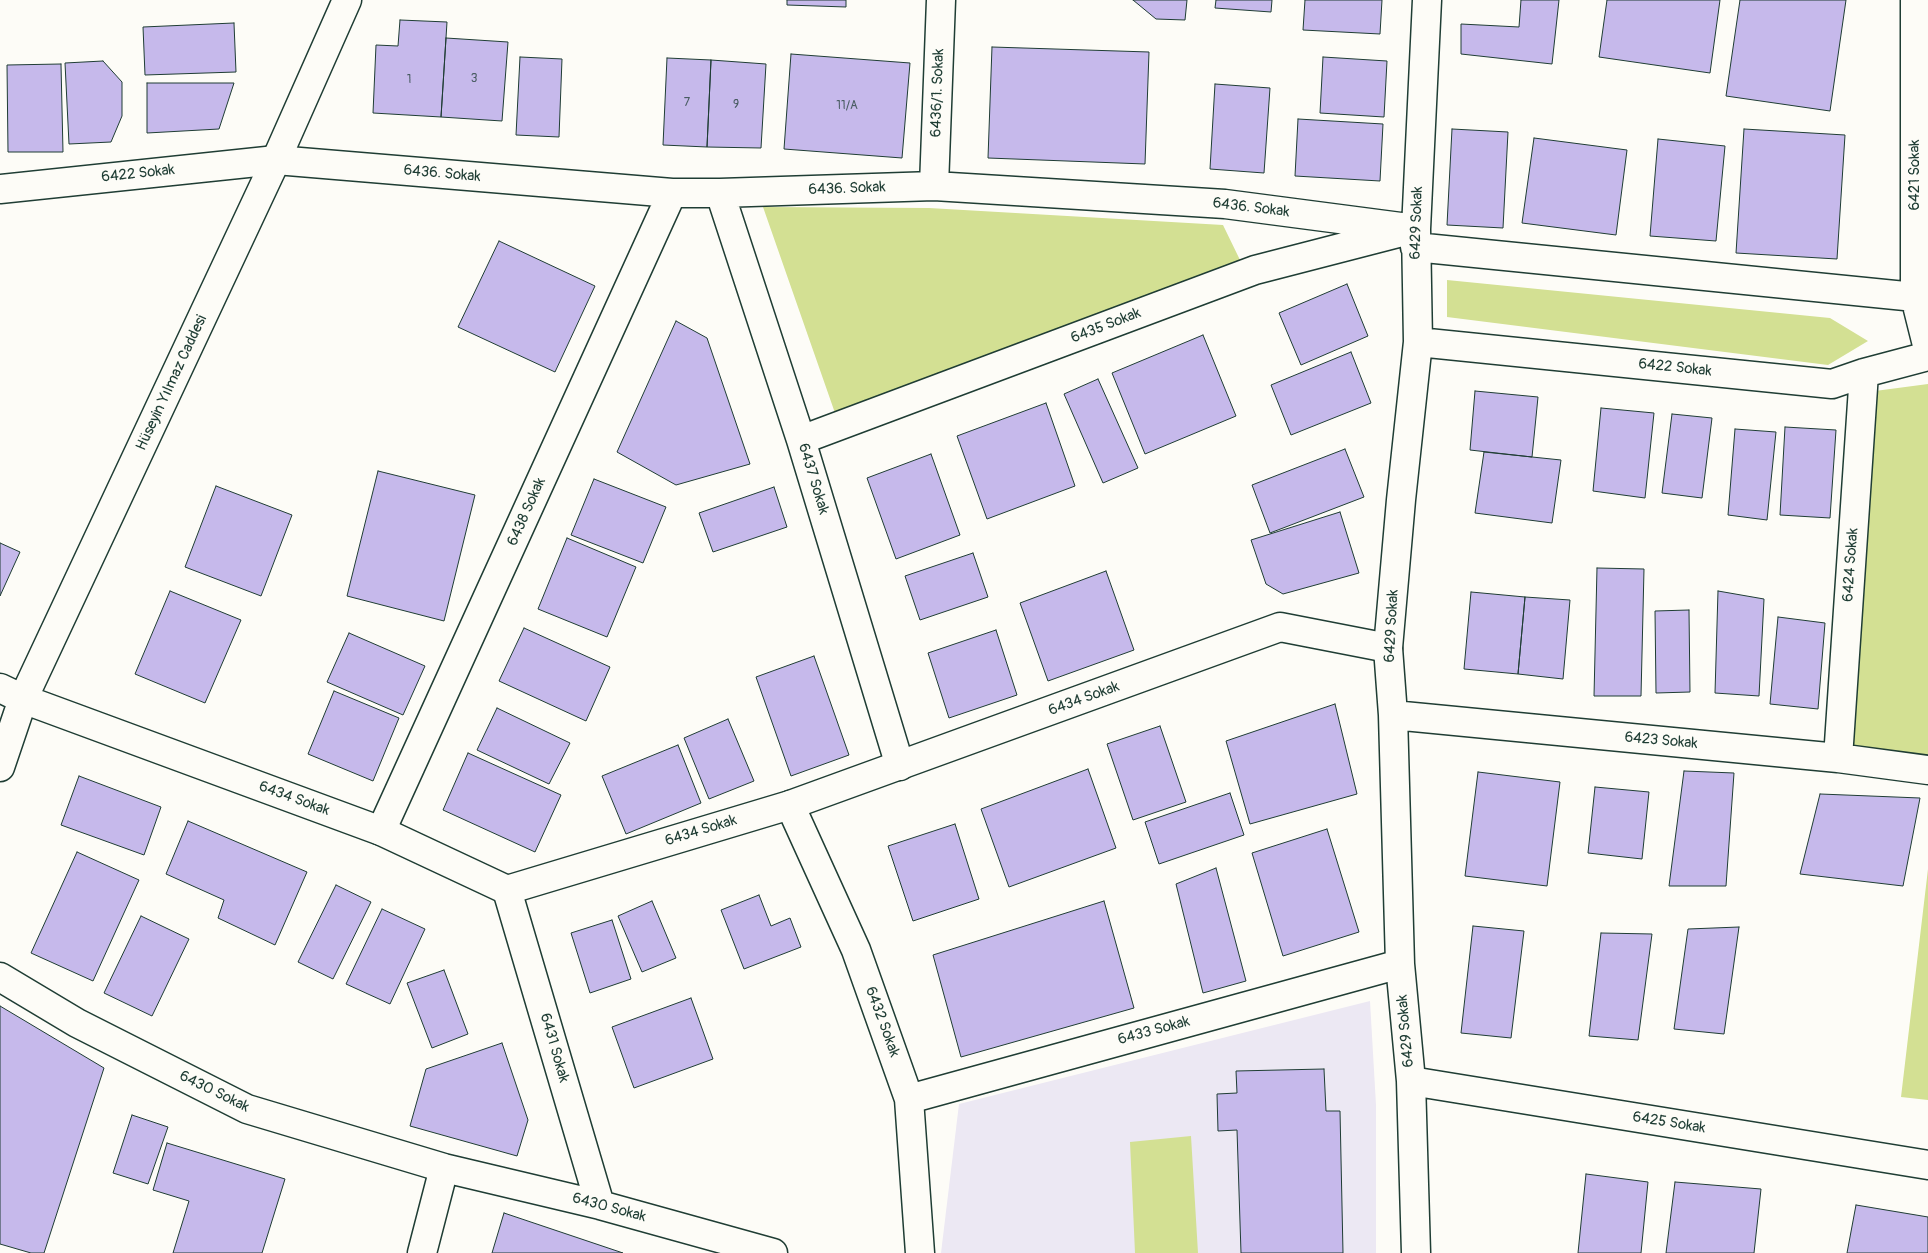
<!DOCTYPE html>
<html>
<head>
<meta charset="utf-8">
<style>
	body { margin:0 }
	canvas { display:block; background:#fdfcf7 }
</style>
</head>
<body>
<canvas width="1928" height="1253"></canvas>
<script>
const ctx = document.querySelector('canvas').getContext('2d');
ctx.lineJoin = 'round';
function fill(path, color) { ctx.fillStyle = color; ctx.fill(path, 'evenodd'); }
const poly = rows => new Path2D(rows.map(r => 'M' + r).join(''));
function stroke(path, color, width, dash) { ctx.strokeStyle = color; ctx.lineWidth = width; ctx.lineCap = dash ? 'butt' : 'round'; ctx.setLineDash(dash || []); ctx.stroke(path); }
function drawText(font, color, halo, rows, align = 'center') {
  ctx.font = font + ' Pangolin,sans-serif'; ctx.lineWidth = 4.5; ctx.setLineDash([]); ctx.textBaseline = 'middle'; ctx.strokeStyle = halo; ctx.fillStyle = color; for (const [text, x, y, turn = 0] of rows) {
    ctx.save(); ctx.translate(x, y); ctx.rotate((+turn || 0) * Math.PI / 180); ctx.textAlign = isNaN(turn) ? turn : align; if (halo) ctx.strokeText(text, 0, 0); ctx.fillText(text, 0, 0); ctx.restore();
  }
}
const built = poly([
	[1370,1001,1376,1105,1376,1253,941,1253,959,1104]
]);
const green = poly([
	[763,207,929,208,1223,225,1240,260,835,413],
	[1447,280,1830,318,1868,341,1828,365,1447,317],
	[1928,384,1928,770,1838,758,1875,391],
	[1928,869,1928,1100,1901,1097],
	[1191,1136,1198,1253,1135,1253,1130,1142]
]);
const building = poly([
	[787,0,846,0,846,7,787,5,787,0],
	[1133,0,1187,0,1185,20,1156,19,1133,0],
	[1216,0,1272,0,1271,12,1215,8,1216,0],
	[1305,0,1382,0,1380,34,1303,30,1305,0],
	[1521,0,1559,0,1552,64,1461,54,1461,24,1519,27,1521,0],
	[1607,0,1720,0,1710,73,1599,57,1607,0],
	[1740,0,1846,0,1830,111,1726,96,1740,0],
	[400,20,447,22,441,117,373,113,376,45,398,46,400,20],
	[234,23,236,72,145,75,143,27,234,23],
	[446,38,508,42,502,121,441,117,446,38],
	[992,47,1149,52,1145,164,988,158,992,47],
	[791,54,910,63,902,158,784,149,791,54],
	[520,57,562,59,559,137,516,135,520,57],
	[1323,57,1387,61,1384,117,1320,113,1323,57],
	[667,58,711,60,707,147,663,145,667,58],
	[711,60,766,64,761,148,707,147,711,60],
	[103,61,122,82,122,116,111,142,69,144,65,63,103,61],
	[61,64,63,152,8,152,7,65,61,64],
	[147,83,234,83,219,129,147,133,147,83],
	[1215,84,1270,88,1264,173,1210,169,1215,84],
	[1298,119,1383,124,1380,181,1295,176,1298,119],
	[1452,129,1508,132,1503,228,1447,225,1452,129],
	[1744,129,1845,135,1837,259,1736,253,1744,129],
	[1534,138,1627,150,1616,235,1522,223,1534,138],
	[1658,139,1725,146,1716,241,1650,236,1658,139],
	[499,241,595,286,555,372,458,327,499,241],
	[1347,284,1368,336,1301,365,1279,313,1347,284],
	[676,321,707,338,750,464,676,485,617,452,676,321],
	[1203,335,1236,416,1145,454,1112,373,1203,335],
	[1351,352,1371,403,1291,435,1271,385,1351,352],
	[1098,379,1138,468,1103,483,1064,394,1098,379],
	[1475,391,1538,397,1532,457,1470,450,1475,391],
	[1046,403,1075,486,987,519,957,436,1046,403],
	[1601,408,1654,413,1645,498,1593,491,1601,408],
	[1672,414,1712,418,1702,498,1662,493,1672,414],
	[1785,427,1836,430,1830,518,1780,515,1785,427],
	[1735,429,1776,432,1767,520,1728,515,1735,429],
	[1345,449,1364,497,1270,533,1252,485,1345,449],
	[1484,452,1561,460,1552,523,1475,513,1484,452],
	[931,454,960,535,896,559,867,478,931,454],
	[378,471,475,495,444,621,347,596,378,471],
	[594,479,666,507,643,563,571,535,594,479],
	[216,486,292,515,261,596,185,567,216,486],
	[774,487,787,527,713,552,699,513,774,487],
	[1340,512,1359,573,1283,594,1266,584,1251,540,1340,512],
	[567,538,636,567,607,637,538,609,567,538],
	[0,543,20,552,0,596,0,543],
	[973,553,988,597,920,620,905,576,973,553],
	[1597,568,1644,569,1641,696,1594,696,1597,568],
	[1106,571,1134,650,1048,681,1020,603,1106,571],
	[170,591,241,620,205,703,135,674,170,591],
	[1718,591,1764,599,1759,696,1715,693,1718,591],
	[1471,592,1525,597,1518,674,1464,669,1471,592],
	[1525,597,1570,600,1563,679,1518,674,1525,597],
	[1689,610,1690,692,1656,693,1655,611,1689,610],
	[1778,617,1825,623,1818,709,1770,704,1778,617],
	[524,628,610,667,586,721,499,681,524,628],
	[996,630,1017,695,949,718,928,653,996,630],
	[349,633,425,666,403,715,327,682,349,633],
	[814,656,849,755,791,776,756,677,814,656],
	[334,691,399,718,373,781,308,754,334,691],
	[1335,704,1357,794,1250,824,1226,741,1335,704],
	[497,708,570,743,549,784,477,750,497,708],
	[728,719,754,781,709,799,684,738,728,719],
	[1160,726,1186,802,1133,820,1107,744,1160,726],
	[678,745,701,803,626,834,602,776,678,745],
	[468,753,561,795,535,852,443,810,468,753],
	[1088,769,1116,848,1009,887,981,809,1088,769],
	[1684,771,1734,773,1726,886,1669,886,1684,771],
	[1478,772,1560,782,1547,886,1465,876,1478,772],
	[79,776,161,807,144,855,61,825,79,776],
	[1595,787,1649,792,1642,859,1588,853,1595,787],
	[1230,793,1244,835,1159,864,1145,822,1230,793],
	[1820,794,1920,798,1903,886,1800,874,1820,794],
	[188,821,307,872,275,945,218,918,224,900,166,874,188,821],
	[955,824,979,899,913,921,888,846,955,824],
	[1327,829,1359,932,1283,956,1252,853,1327,829],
	[77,852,139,880,93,981,31,953,77,852],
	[1216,868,1246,981,1203,993,1176,884,1216,868],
	[336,885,371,902,333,979,298,962,336,885],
	[759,895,771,926,790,918,801,947,744,969,721,910,759,895],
	[652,901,676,958,642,972,618,916,652,901],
	[1104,901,1134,1008,961,1057,933,955,1104,901],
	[382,909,425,929,390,1004,346,984,382,909],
	[141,916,189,939,152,1016,104,993,141,916],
	[612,920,631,979,590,993,571,933,612,920],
	[1473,926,1524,931,1511,1038,1461,1033,1473,926],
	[1739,927,1724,1034,1674,1029,1688,929,1739,927],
	[1601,933,1652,934,1638,1040,1589,1036,1601,933],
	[444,970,468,1034,432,1048,407,983,444,970],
	[691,998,713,1059,634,1088,612,1027,691,998],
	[0,1006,104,1068,44,1253,31,1253,0,1244,0,1006],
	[502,1043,528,1120,517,1156,410,1126,426,1069,502,1043],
	[1324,1069,1326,1111,1340,1111,1343,1253,1241,1253,1237,1130,1218,1131,1217,1094,1237,1093,1236,1071,1324,1069],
	[132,1115,168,1127,148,1184,113,1173,132,1115],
	[167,1143,285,1179,262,1253,173,1253,189,1201,153,1190,167,1143],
	[1586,1174,1648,1182,1641,1253,1578,1253,1586,1174],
	[1675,1182,1761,1189,1754,1253,1666,1253,1675,1182],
	[1856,1205,1928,1217,1928,1253,1847,1253,1856,1205],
	[504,1213,623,1253,492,1253,504,1213]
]);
const street = poly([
	[1915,0,1915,297,1928,349],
	[934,186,941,0],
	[0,189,276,160,672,193,720,193,934,186,1225,204,1416,229],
	[720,193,801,440,900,766],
	[1415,247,1915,297],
	[1418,342,1832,384,1864,373,1928,356],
	[801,440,1255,270,1402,232],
	[1393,715,1838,758,1928,770],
	[1838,758,1864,373],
	[790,805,856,950,909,1099,920,1253],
	[381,831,672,193],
	[507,890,600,1205],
	[0,977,77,1023,247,1109,444,1168,600,1205,773,1253],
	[1411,1081,1928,1165],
	[909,1099,1400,964],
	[422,1253,444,1168],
	[1416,1253,1411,1081,1400,964,1393,715,1388,648,1401,500,1418,342,1416,229,1427,0]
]);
const secondary = poly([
	[0,688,23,699,381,831,507,890,790,805,1280,627,1388,648],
	[0,767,23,699,276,160,347,0]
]);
const numberNames = [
	["3",474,79],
	["1",409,80],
	["7",687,103],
	["9",736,105],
	["11/A",847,106]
];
const streetNames = [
	["6436/1. Sokak",938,93,-88],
	["6422 Sokak",138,174,-6],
	["6436. Sokak",442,174,5],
	["6421 Sokak",1915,175,-90],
	["6436. Sokak",847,189,-2],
	["6436. Sokak",1251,208,7],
	["6429 Sokak",1417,223,-88],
	["6435 Sokak",1106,326,-21],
	["6422 Sokak",1675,368,6],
	["Hüseyin Yılmaz Caddesi",172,383,-65],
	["6437 Sokak",813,479,73],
	["6438 Sokak",527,512,-66],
	["6424 Sokak",1851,565,-86],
	["6429 Sokak",1392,626,-87],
	["6434 Sokak",1084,699,-20],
	["6423 Sokak",1661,741,5],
	["6434 Sokak",294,799,20],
	["6434 Sokak",701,831,-17],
	["6432 Sokak",882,1022,70],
	["6433 Sokak",1154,1031,-15],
	["6429 Sokak",1406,1031,-95],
	["6431 Sokak",554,1048,74],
	["6430 Sokak",214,1092,26],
	["6425 Sokak",1669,1123,9],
	["6430 Sokak",609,1208,15]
];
fill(built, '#ece8f3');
fill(green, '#d3e093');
fill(building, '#c6b9eb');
stroke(building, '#1f3d34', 1);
stroke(street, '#1f3d34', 31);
stroke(secondary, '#1f3d34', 31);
stroke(street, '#fdfcf7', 28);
stroke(secondary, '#fdfcf7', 28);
drawText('12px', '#495c62', null, numberNames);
drawText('15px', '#1f3d34', '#fdfcf7', streetNames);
</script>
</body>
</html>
